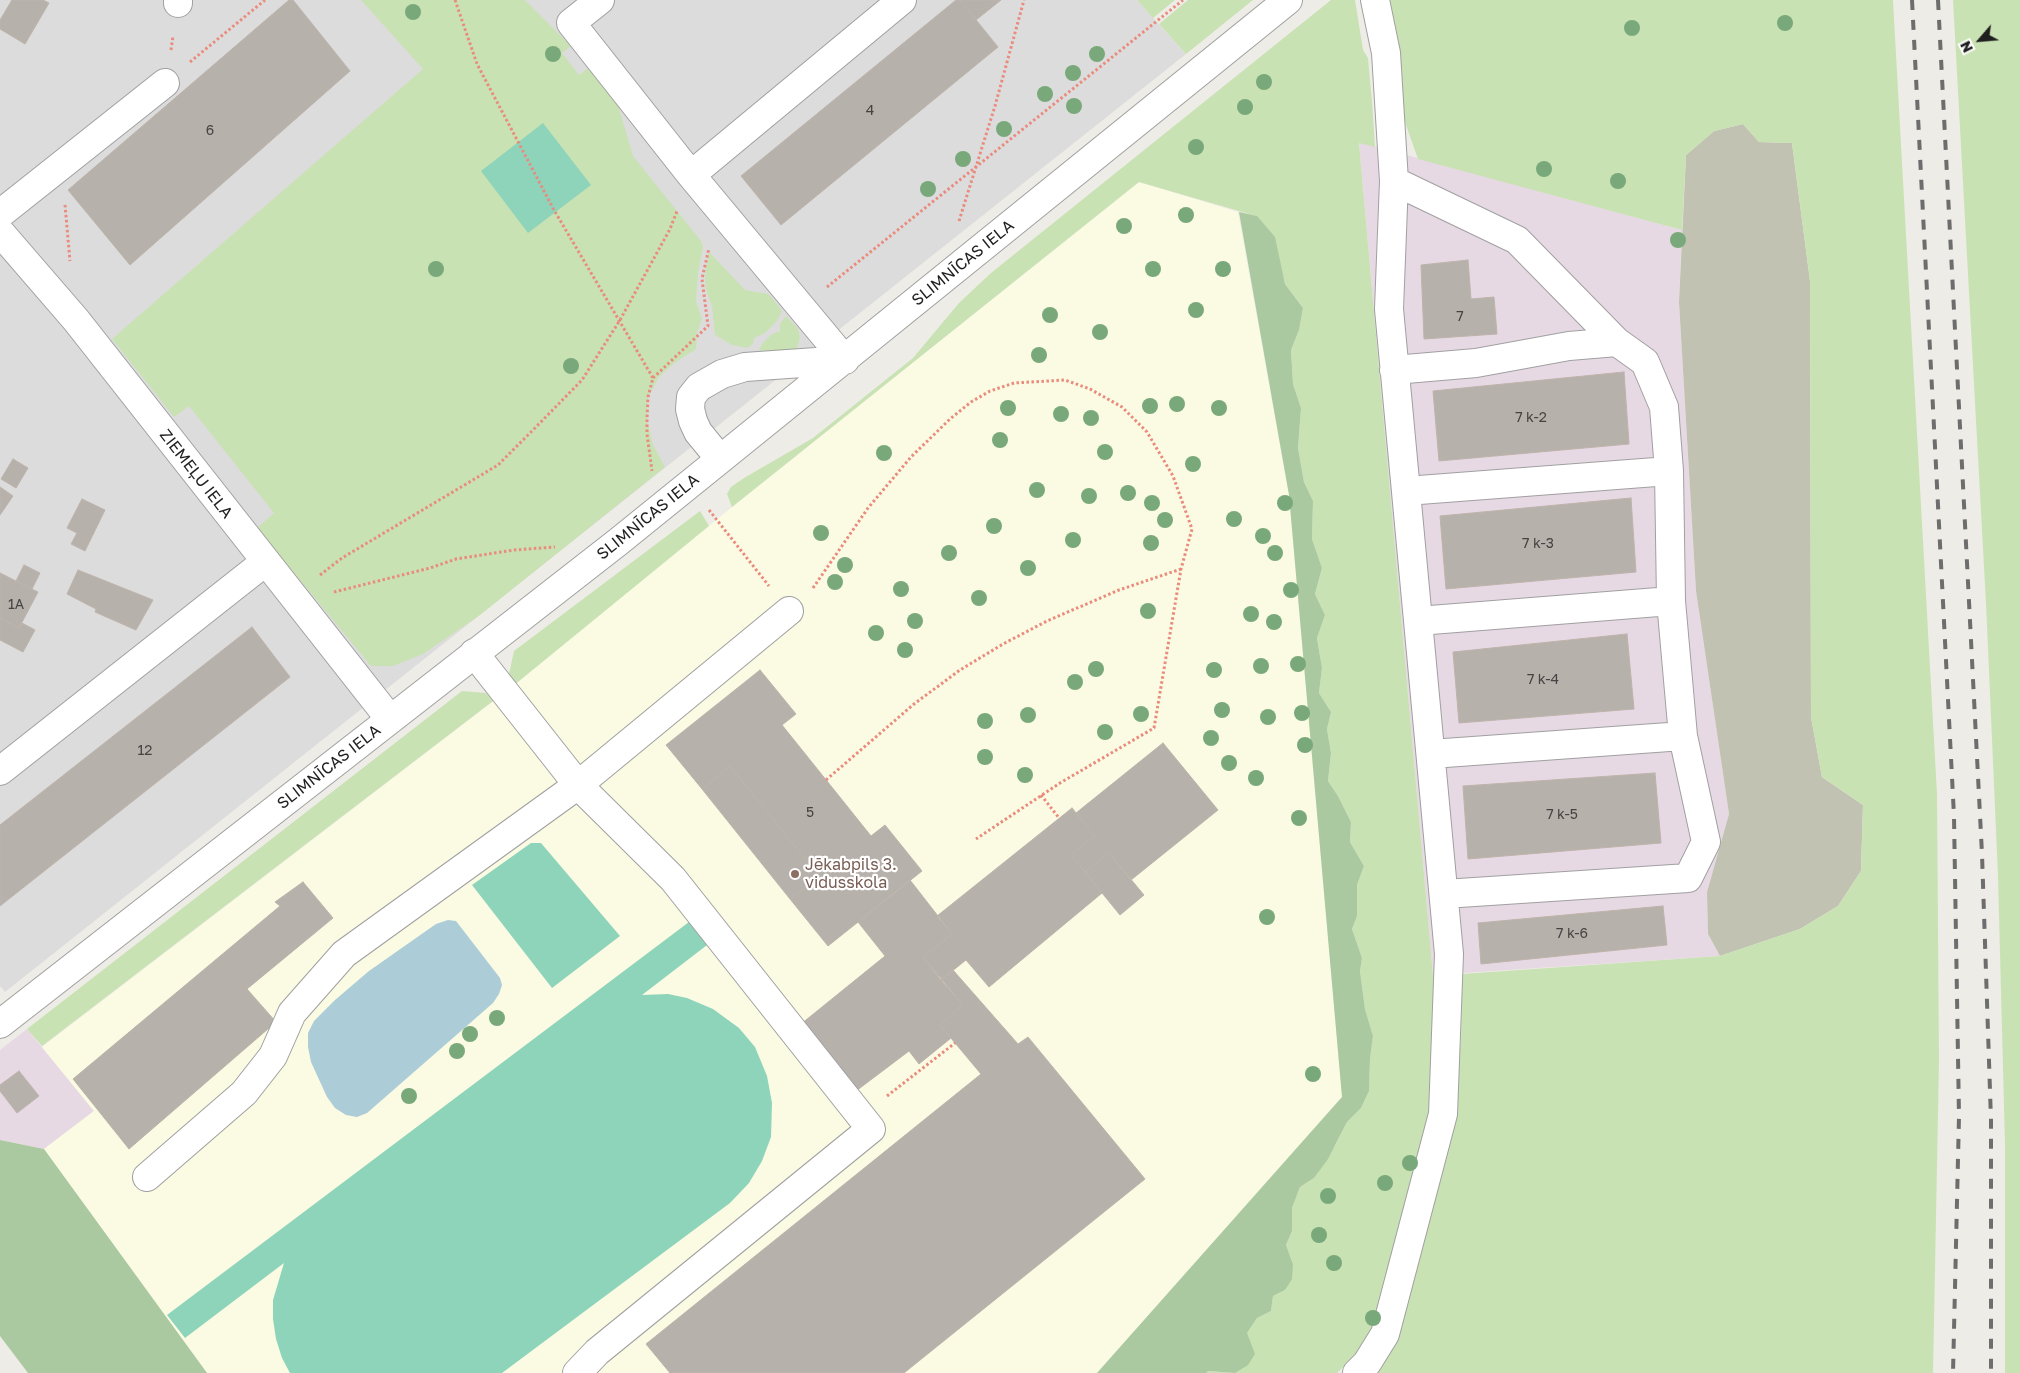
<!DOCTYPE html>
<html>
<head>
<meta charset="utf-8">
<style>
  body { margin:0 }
  #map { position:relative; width:2020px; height:1373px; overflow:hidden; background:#eeece6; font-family:"Golos Text",sans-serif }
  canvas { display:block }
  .north { position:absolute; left:1955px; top:15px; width:50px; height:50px; -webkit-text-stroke:4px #fff; paint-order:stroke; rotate:243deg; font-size:14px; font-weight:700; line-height:20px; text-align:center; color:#1f1f1f }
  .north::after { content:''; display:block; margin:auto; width:18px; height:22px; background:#1f1f1f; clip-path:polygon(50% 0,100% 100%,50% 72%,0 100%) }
</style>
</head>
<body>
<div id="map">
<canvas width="2020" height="1373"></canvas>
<div class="north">N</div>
</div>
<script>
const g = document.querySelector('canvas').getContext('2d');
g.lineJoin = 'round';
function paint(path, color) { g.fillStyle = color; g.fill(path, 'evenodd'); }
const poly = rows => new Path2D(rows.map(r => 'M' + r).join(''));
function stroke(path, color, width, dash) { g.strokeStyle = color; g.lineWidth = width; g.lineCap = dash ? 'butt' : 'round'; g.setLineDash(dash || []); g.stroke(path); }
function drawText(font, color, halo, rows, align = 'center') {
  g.font = font + ' "Golos Text",sans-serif'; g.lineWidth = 4.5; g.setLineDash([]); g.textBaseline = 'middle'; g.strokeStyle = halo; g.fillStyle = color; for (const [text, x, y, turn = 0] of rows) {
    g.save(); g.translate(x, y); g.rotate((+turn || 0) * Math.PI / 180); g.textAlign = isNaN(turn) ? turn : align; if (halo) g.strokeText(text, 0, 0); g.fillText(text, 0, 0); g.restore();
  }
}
const residential = poly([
  [0,0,1137,0,1186,54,5,992,0,986]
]);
const industrial = poly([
  [1359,142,1682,230,1679,302,1696,591,1729,814,1707,892,1708,934,1720,956,1433,975],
  [27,1029,94,1111,44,1149,0,1140,0,1050]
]);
const education = poly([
  [1139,182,1238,212,1289,495,1342,1097,1097,1373,207,1373,44,1149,94,1111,42,1047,504,693,716,520]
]);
const construction = poly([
  [1743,124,1759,142,1792,143,1810,281,1811,717,1822,777,1863,805,1861,871,1838,906,1800,929,1720,956,1708,934,1707,892,1729,814,1696,591,1679,302,1686,155,1714,131]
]);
const grass = poly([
  [361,0,525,0,571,46,562,53,579,75,591,66,615,95,633,156,701,241,703,247,698,273,696,301,702,319,697,333,696,349,673,364,659,377,648,397,647,419,653,445,665,467,480,615,423,654,393,666,371,666,257,528,274,513,189,406,174,417,112,339,423,69],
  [1137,0,1175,0,1153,18],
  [1188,0,1253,0,1186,54,1159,24],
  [1331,0,1355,0,1363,50,1368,58,1372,102,1375,147,1359,143,1433,975,1435,1056,1431,1125,1380,1317,1361,1350,1337,1373,1206,1373,1208,1371,1235,1373,1247,1333,1257,1318,1271,1311,1273,1296,1285,1290,1293,1264,1286,1245,1292,1231,1292,1208,1300,1187,1314,1178,1336,1144,1347,1122,1361,1108,1369,1091,1370,1059,1373,1036,1365,1009,1360,971,1362,958,1352,929,1357,916,1357,885,1364,866,1350,842,1351,822,1338,796,1328,781,1331,753,1327,729,1331,712,1319,693,1322,668,1317,638,1325,615,1315,594,1322,568,1312,539,1313,501,1304,482,1298,448,1301,408,1293,384,1291,350,1299,330,1303,308,1285,284,1280,263,1256,216,1139,182,732,507,727,494,731,487,744,478,813,438,913,358,959,303,991,273],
  [1389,0,1893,0,1937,794,1939,1061,1933,1373,1367,1373,1450,1122,1461,1041,1462,974,1720,956,1800,929,1838,906,1861,871,1863,805,1822,777,1811,717,1810,281,1792,143,1759,142,1743,124,1714,131,1686,155,1682,230,1418,159,1406,125,1400,95,1397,68,1399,42],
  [1953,0,2020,0,2020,1373,2005,1373,2005,1145,1998,876,1986,603],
  [709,252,745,290,768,294,773,299,782,311,777,321,765,333,754,338,753,344,747,348,732,345,715,335,712,306,706,290,705,275],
  [786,316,798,329,800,337,796,353,774,353,759,350,762,344,772,334,780,331,780,324],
  [700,511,709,526,513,686,509,674,514,651],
  [462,691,486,693,493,701,42,1046,27,1029]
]);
const forest = poly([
  [1239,212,1257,216,1275,237,1285,284,1303,308,1299,330,1291,350,1293,384,1301,408,1298,448,1304,482,1313,501,1312,539,1322,568,1315,594,1325,615,1317,638,1322,668,1319,693,1331,712,1327,729,1331,753,1328,781,1338,796,1351,822,1350,842,1364,866,1357,885,1357,916,1352,929,1362,958,1360,971,1365,1009,1373,1036,1370,1059,1369,1091,1361,1108,1347,1122,1328,1159,1314,1178,1300,1187,1292,1208,1292,1231,1286,1245,1293,1264,1292,1279,1285,1290,1273,1296,1271,1311,1257,1318,1247,1333,1255,1354,1248,1365,1235,1373,1208,1371,1206,1373,1097,1373,1342,1097,1289,495],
  [0,1140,44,1149,207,1373,28,1373,0,1336]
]);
const pitch = poly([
  [543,123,591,185,528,233,481,171],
  [531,843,541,843,620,936,552,988,472,885],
  [693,919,711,942,642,995,668,994,687,998,713,1009,739,1028,755,1047,767,1076,772,1103,771,1137,762,1161,749,1183,730,1203,502,1373,290,1373,282,1358,276,1339,273,1319,273,1300,284,1263,185,1338,167,1315]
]);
const water = poly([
  [448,920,456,921,500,978,502,985,499,994,493,1003,367,1113,357,1117,346,1115,335,1108,327,1097,311,1062,308,1047,308,1033,314,1021,335,1000,369,971,436,924]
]);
const building = poly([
  [12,0,43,0,49,3,25,44,0,29,0,20,12,0],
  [289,0,293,0,350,71,130,265,68,190,289,0],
  [956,0,960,0,998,47,781,225,741,176,956,0],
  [960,0,1001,0,976,20,960,0],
  [1468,260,1471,299,1494,297,1497,334,1424,339,1421,265,1468,260],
  [1624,372,1629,444,1439,461,1433,391,1624,372],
  [13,459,28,468,16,488,1,479,13,459],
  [0,487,13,496,0,515,0,487],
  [1631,498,1636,572,1446,589,1440,516,1631,498],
  [82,499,105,510,85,551,71,544,77,533,67,528,82,499],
  [24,565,40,573,32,589,16,581,24,565],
  [78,570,153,600,136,630,95,612,96,609,67,594,78,570],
  [0,573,38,592,19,628,0,618,0,573],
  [0,618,19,628,22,623,35,630,23,652,0,640,0,618],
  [252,627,290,677,0,906,0,825,252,627],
  [1627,634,1634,709,1459,723,1453,652,1627,634],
  [760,670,796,714,782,725,843,801,871,836,885,825,922,871,828,946,790,899,819,876,730,766,702,789,666,745,760,670],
  [1163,743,1218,810,1131,880,1109,853,1085,872,1071,855,1095,836,1076,813,1163,743],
  [730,766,819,876,790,899,702,789,730,766],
  [1655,773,1661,843,1468,859,1463,786,1655,773],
  [1072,808,1095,836,1071,855,1102,893,989,987,966,960,941,980,923,957,952,934,937,916,1072,808],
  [1109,853,1144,895,1120,915,1085,872,1109,853],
  [910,880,952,934,923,957,963,1005,940,1025,951,1038,919,1064,909,1051,856,1091,801,1024,885,956,858,922,910,880],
  [303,882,333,918,247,989,276,1022,129,1149,73,1079,280,906,275,902,303,882],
  [1663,906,1667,945,1481,964,1478,923,1663,906],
  [953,970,1018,1044,1028,1037,1145,1179,904,1373,670,1373,646,1344,981,1074,940,1025,963,1005,941,980,953,970],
  [19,1071,39,1096,17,1113,0,1091,0,1085,19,1071]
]);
const path = poly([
  [455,0,477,64,554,210,653,378,648,397,647,419,647,434,652,471],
  [171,50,173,36],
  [190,62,265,0],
  [65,205,70,261],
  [959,221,995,106,1024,0],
  [827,287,1183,0],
  [653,378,708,326,702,279,709,248],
  [709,510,769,586],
  [320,575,342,558,498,465,532,431,582,380,620,320,670,229,677,211],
  [813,588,868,508,911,457,950,419,971,402,990,391,1014,383,1065,380,1090,389,1122,407,1147,432,1173,476,1192,529,1181,569,1154,728,1060,783,976,839],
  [334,592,430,568,456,559,514,550,555,547],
  [826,780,914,704,960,670,1003,644,1047,621,1119,590,1181,569],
  [1041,795,1059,818],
  [887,1096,955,1043]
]);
const minor = poly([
  [600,0,571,23,691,175,902,0],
  [178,3,178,0],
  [691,175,845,360],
  [1394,181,1517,240,1617,342,1645,362,1664,407,1669,471,1671,601,1683,736,1706,842,1688,878,1444,894],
  [0,214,165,83],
  [0,232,76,320,390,719],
  [1394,370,1476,363,1569,346,1617,342],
  [720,459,698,432,693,421,690,409,691,397,699,387,722,374,745,367,845,360],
  [1406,491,1669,471],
  [1418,621,1671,601],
  [474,653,578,785,789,611],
  [1431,754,1683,736],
  [0,771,265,562],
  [0,1024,618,542,1288,0],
  [147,1177,244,1093,273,1056,292,1013,344,954,578,785,673,879,871,1129,597,1352,577,1373],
  [1357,1373,1367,1363,1385,1334,1443,1114,1449,954,1389,309,1394,181,1386,53,1375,0]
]);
const rail = poly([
  [1912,0,1954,816,1959,1116,1953,1373],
  [1938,0,1982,854,1991,1120,1991,1373]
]);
const trees = [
  [413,12],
  [1785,23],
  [1632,28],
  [553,54],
  [1097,54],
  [1073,73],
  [1264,82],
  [1045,94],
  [1074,106],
  [1245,107],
  [1004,129],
  [1196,147],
  [963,159],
  [1544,169],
  [1618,181],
  [928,189],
  [1186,215],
  [1124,226],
  [1678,240],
  [436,269],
  [1153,269],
  [1223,269],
  [1196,310],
  [1050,315],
  [1100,332],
  [1039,355],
  [571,366],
  [1177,404],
  [1150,406],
  [1008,408],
  [1219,408],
  [1061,414],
  [1091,418],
  [1000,440],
  [1105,452],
  [884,453],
  [1193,464],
  [1037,490],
  [1128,493],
  [1089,496],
  [1152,503],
  [1285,503],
  [1234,519],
  [1165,520],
  [994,526],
  [821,533],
  [1263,536],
  [1073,540],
  [1151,543],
  [949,553],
  [1275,553],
  [845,565],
  [1028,568],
  [835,582],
  [901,589],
  [1291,590],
  [979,598],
  [1148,611],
  [1251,614],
  [915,621],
  [1274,622],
  [876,633],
  [905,650],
  [1298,664],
  [1261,666],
  [1096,669],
  [1214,670],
  [1075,682],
  [1222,710],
  [1302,713],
  [1141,714],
  [1028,715],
  [1268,717],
  [985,721],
  [1105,732],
  [1211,738],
  [1305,745],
  [985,757],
  [1229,763],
  [1025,775],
  [1256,778],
  [1299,818],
  [1267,917],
  [497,1018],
  [470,1034],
  [457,1051],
  [1313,1074],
  [409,1096],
  [1410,1163],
  [1385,1183],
  [1328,1196],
  [1319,1235],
  [1334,1263],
  [1373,1318]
];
const markers = [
  [795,874,5,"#8d6e63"]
];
const numberNames = [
  ["4",870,111],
  ["6",210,131],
  ["7",1460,317],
  ["7 k-2",1531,418],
  ["7 k-3",1538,544],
  ["1A",16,605],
  ["7 k-4",1543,680],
  ["12",145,751],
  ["5",810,813],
  ["7 k-5",1562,815],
  ["7 k-6",1572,934]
];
const streetNames = [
  ["SLIMNĪCAS IELA",963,263,-39],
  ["ZIEMEĻU IELA",196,474,52],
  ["SLIMNĪCAS IELA",648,517,-39],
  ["SLIMNĪCAS IELA",329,767,-38]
];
const educationNames = [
  ["Jēkabpils 3.",805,865],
  ["vidusskola",805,883]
];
paint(residential, '#dddcdc');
paint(industrial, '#e7d9e4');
paint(education, '#fbfbe3');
paint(construction, '#c2c2b3');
paint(grass, '#c9e2b3');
paint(forest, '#abc9a0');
paint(pitch, '#8ed4bb');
paint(water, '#acccd7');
paint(building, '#b7b1ac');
stroke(building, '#beb4ab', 1);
stroke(minor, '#a0a0a0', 30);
stroke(path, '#e98b7d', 3, [2.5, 2.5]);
stroke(minor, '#fff', 28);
stroke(rail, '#6d6d6d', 4, [10, 10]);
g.fillStyle = '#79a87b';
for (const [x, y] of trees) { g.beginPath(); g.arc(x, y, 8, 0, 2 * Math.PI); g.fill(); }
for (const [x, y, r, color] of markers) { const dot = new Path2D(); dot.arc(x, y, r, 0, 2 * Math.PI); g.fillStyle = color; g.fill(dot); stroke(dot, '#fff', 2); }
drawText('14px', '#454442', null, numberNames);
drawText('16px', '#1f1f1f', '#fff', streetNames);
drawText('16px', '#785e54', '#fff', educationNames, 'left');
</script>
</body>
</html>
